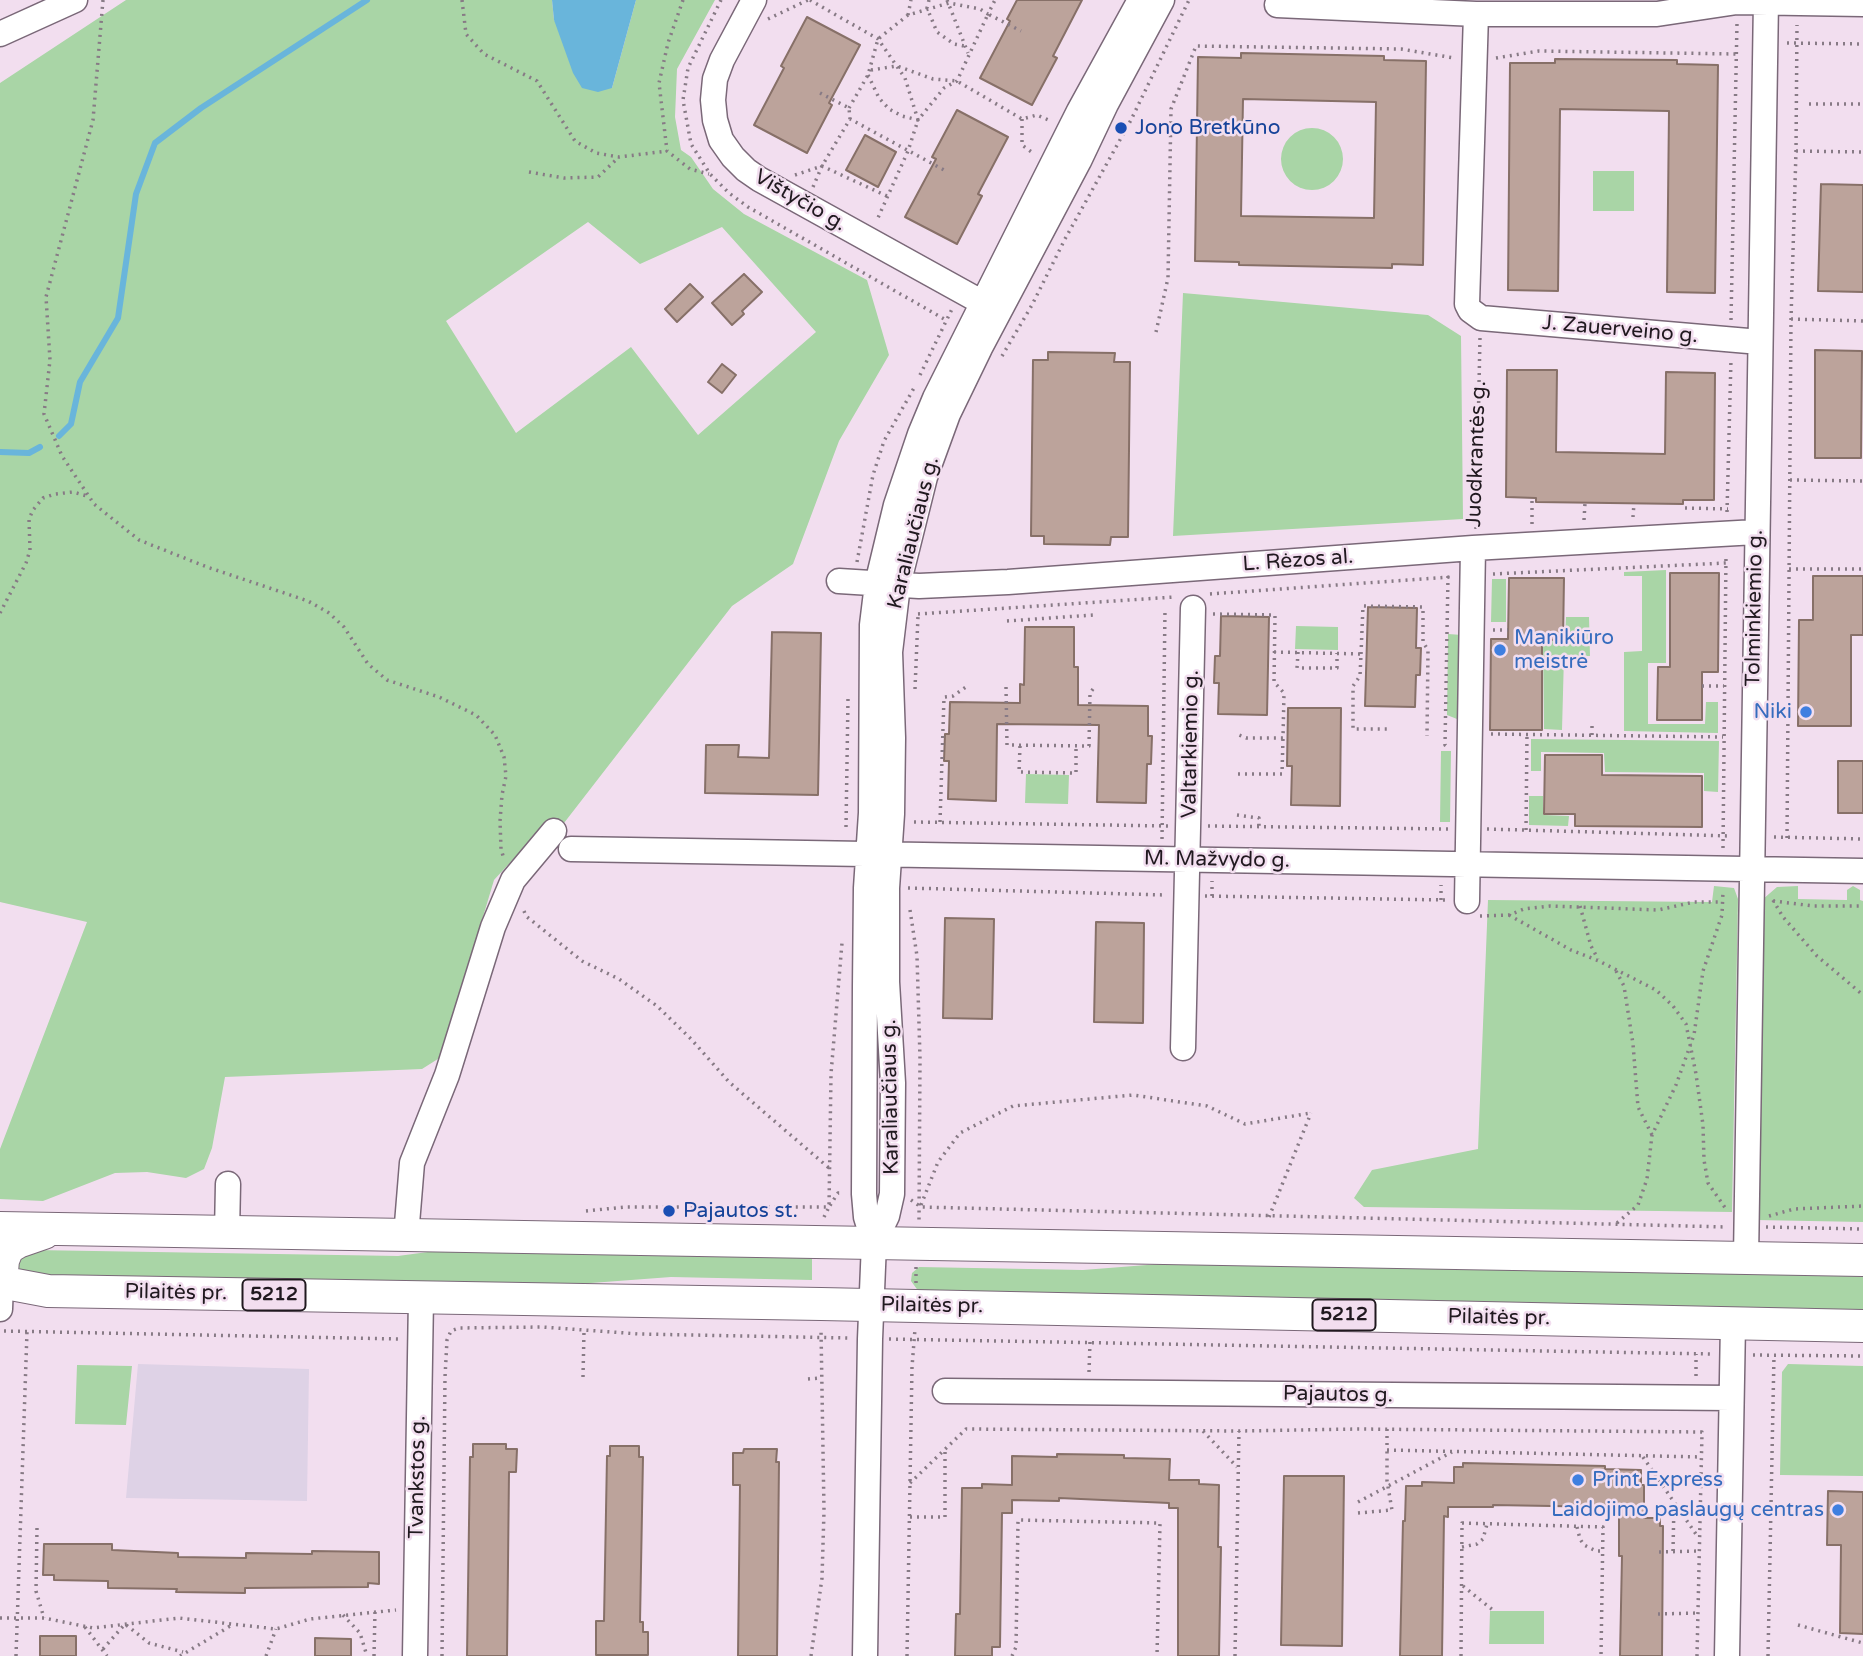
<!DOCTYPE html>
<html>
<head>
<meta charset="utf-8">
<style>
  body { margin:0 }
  canvas { display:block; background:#f2deef }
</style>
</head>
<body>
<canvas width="1863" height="1656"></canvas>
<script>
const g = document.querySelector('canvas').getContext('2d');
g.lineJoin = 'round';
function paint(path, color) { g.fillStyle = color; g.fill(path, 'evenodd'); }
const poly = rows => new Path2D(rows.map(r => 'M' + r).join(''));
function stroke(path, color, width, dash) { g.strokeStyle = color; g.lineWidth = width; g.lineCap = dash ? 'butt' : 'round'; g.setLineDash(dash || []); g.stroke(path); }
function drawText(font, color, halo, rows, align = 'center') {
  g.font = font + ' "Varela Round",sans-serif'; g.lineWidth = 5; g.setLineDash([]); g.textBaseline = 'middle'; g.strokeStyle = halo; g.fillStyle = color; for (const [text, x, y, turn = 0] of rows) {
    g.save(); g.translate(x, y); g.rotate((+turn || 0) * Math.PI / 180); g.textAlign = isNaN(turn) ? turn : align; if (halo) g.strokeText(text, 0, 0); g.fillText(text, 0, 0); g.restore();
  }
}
const commercial = poly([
  [138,1364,309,1369,307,1501,126,1498]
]);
const green = poly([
  [126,0,552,0,554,20,612,88,636,0,715,0,677,69,675,117,681,150,691,157,713,189,744,214,867,280,889,355,839,441,793,564,732,606,564,823,551,818,494,880,441,1057,422,1069,225,1077,212,1148,204,1169,186,1178,147,1172,115,1173,43,1201,0,1199,0,1149,87,922,0,902,0,83],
  [588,222,640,264,722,227,816,332,698,435,631,347,516,433,446,321],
  '1281 159a31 31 0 1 1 62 0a31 31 0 1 1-62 0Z',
  [1593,171,1634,171,1634,211,1593,211],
  [1183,293,1428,315,1461,336,1463,519,1173,536],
  [1666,570,1666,663,1648,663,1648,724,1705,724,1706,702,1718,702,1718,733,1624,731,1624,652,1642,651,1642,576,1624,576,1624,572],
  [1492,579,1506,579,1506,622,1491,622],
  [1566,617,1589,617,1590,656,1564,656,1562,730,1544,729,1543,641,1565,641],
  [1296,626,1338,627,1338,650,1295,649],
  [1448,634,1462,635,1460,718,1457,719,1447,715],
  [1531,739,1719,741,1718,792,1704,791,1704,773,1605,772,1604,753,1541,752,1541,771,1531,771],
  [1441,751,1451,751,1450,822,1440,822],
  [1026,774,1069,775,1068,804,1025,803],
  [1529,796,1543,796,1543,815,1569,816,1568,826,1529,825],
  [1714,886,1734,888,1738,899,1732,1212,1364,1207,1354,1198,1372,1170,1478,1149,1488,900,1712,902],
  [1798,886,1798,899,1847,900,1847,890,1853,886,1860,890,1860,900,1863,901,1863,1222,1756,1220,1762,900,1777,887],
  [450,1249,812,1254,812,1280,671,1277,551,1286,29,1277,17,1269,18,1256,33,1250,398,1256],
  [1185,1262,1863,1273,1863,1309,1818,1310,919,1292,911,1281,912,1273,919,1267,1083,1270],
  [1788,1364,1863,1366,1863,1476,1780,1475,1782,1372],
  [77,1365,132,1366,126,1425,75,1424],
  [1490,1611,1544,1611,1544,1644,1489,1644]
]);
const water = poly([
  [552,0,636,0,612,88,598,92,582,88,573,73,554,20]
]);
const stream = poly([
  [59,436,71,424,80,382,118,318,136,194,155,143,201,108,367,0],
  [0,452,29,453,40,447]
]);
const building = poly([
  [1017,0,1082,0,1053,56,1057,58,1032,105,980,78,1010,21,1007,19,1017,0],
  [807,17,860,45,829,103,832,105,807,153,754,125,784,68,781,66,807,17],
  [1241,53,1384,56,1384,60,1426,61,1423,265,1392,264,1392,268,1239,265,1239,262,1195,261,1198,57,1241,58,1241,53],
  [1243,99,1376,102,1374,218,1241,216,1243,99],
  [1555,59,1677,60,1677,64,1718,65,1715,293,1667,292,1669,111,1560,109,1558,291,1508,290,1510,63,1555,63,1555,59],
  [957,110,1008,137,978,194,982,196,957,244,905,217,936,159,932,157,957,110],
  [865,135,896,152,878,187,846,170,865,135],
  [1821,184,1863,185,1863,292,1818,291,1821,184],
  [744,274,762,292,742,311,744,314,732,325,712,303,744,274],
  [690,284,703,297,677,322,665,309,690,284],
  [1815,350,1862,351,1861,458,1815,458,1815,350],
  [1048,352,1115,353,1114,362,1130,362,1128,537,1111,537,1110,545,1044,544,1044,536,1031,536,1033,360,1048,360,1048,352],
  [722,364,736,375,722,393,708,382,722,364],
  [1507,370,1557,370,1556,452,1665,454,1666,372,1715,373,1714,500,1683,500,1683,504,1536,502,1536,498,1506,497,1507,370],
  [1670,573,1719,573,1718,672,1702,672,1702,720,1657,720,1658,667,1670,667,1670,573],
  [1813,576,1863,576,1863,635,1851,635,1851,726,1798,726,1799,620,1813,620,1813,576],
  [1509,578,1564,578,1563,640,1542,640,1542,730,1490,730,1491,639,1508,639,1509,578],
  [1368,607,1417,608,1416,648,1421,648,1420,675,1416,675,1415,707,1365,706,1368,607],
  [1221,616,1269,617,1267,715,1218,714,1219,683,1214,683,1215,656,1220,656,1221,616],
  [1025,627,1074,627,1074,667,1078,667,1078,705,1148,706,1148,736,1152,736,1151,764,1147,764,1146,803,1097,802,1099,725,997,724,996,801,948,799,949,761,944,761,945,734,949,734,950,702,1020,703,1020,684,1024,685,1025,627],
  [772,632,821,633,818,795,705,793,706,745,739,745,738,757,769,758,772,632],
  [1288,708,1341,708,1340,806,1291,805,1292,766,1287,766,1288,708],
  [1545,755,1602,755,1602,775,1702,776,1702,827,1575,826,1575,814,1544,814,1545,755],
  [1838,761,1863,761,1863,813,1838,813,1838,761],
  [945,918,994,919,992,1019,943,1018,945,918],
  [1096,922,1144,923,1143,1023,1094,1022,1096,922],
  [473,1444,506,1444,506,1449,517,1449,516,1472,509,1472,507,1656,467,1656,470,1457,473,1457,473,1444],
  [610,1446,639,1446,639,1457,643,1457,640,1622,643,1622,643,1632,648,1632,648,1655,596,1655,596,1621,604,1621,607,1456,610,1456,610,1446],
  [744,1449,777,1449,776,1462,779,1462,777,1656,738,1656,740,1485,733,1485,733,1453,743,1453,744,1449],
  [1057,1454,1124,1455,1124,1458,1170,1459,1169,1480,1199,1480,1199,1484,1219,1485,1218,1547,1221,1547,1219,1656,1178,1656,1178,1508,1169,1508,1169,1503,1059,1498,1059,1501,1012,1500,1012,1513,1002,1513,1000,1647,992,1647,992,1656,955,1656,956,1614,960,1614,962,1488,982,1488,982,1484,1012,1485,1012,1456,1057,1457,1057,1454],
  [1463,1463,1605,1466,1605,1469,1641,1470,1641,1485,1644,1485,1644,1518,1660,1518,1660,1526,1663,1526,1662,1656,1620,1656,1622,1556,1619,1556,1619,1511,1609,1511,1609,1507,1493,1505,1493,1507,1448,1507,1448,1517,1444,1516,1442,1656,1400,1656,1403,1521,1405,1521,1406,1486,1422,1486,1422,1482,1454,1483,1454,1467,1463,1467,1463,1463],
  [1284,1476,1344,1476,1342,1646,1281,1645,1284,1476],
  [1828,1491,1863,1492,1863,1634,1840,1633,1841,1545,1827,1545,1828,1491],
  [44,1544,112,1544,112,1550,178,1553,178,1557,246,1558,246,1553,312,1554,312,1551,379,1552,379,1584,368,1583,368,1587,245,1588,245,1593,176,1592,177,1589,108,1588,108,1581,54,1580,54,1575,43,1575,44,1544],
  [40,1636,76,1636,76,1656,40,1656,40,1636],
  [315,1638,351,1639,351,1656,315,1656,315,1638]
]);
const path = poly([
  [103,0,93,120,46,297,50,360,44,414,62,456,94,504,139,540,207,567,308,601,329,613,344,627,368,664,387,680,439,697,476,715,495,735,504,757,506,776,502,795,500,821,501,849,504,859],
  [462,0,466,34,484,54,537,81,575,141,596,153,619,157,667,151],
  [683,0,668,43,659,83,667,151,690,169,709,174],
  [721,0,688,68,683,100,691,144,710,174,729,193,748,207,946,320],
  [810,0,878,39,905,78,918,120,908,151,877,220],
  [929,0,927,8,937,32,954,44,964,46],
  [947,0,968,53],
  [908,15,911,0],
  [768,19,808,0],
  [1787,43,1863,44],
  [1496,58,1539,51,1736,54],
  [871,70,897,66,933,79,957,81,1022,119,1037,115,1051,121],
  [868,75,879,98,889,109,902,116,918,120,944,88,957,81,988,14,1021,31],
  [820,93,849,108,850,119],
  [1809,104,1863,104],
  [849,108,868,75,878,39,908,15,949,3,980,9,988,14,995,0],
  [1022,119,1022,145,1033,153],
  [1796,151,1863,152],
  [529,172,564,178,598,177,619,157],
  [795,175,822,166,889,197],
  [813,187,822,166,850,119,944,170],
  [1791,319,1863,321],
  [1731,320,1737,23],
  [1156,332,1168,278,1171,109,1196,46,1401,49,1454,58],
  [1002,356,1032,305,1065,239,1131,120,1189,0],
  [920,375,952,309],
  [1790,480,1863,481],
  [1685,508,1728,509],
  [1727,512,1731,359],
  [1633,517,1634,503],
  [1584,520,1585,503],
  [1532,524,1532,498],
  [1476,529,1480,337],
  [857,562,873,475,884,441,914,388],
  [1789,569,1863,569],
  [1493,574,1726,563],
  [1448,576,1445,745,1449,748],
  [1210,594,1450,577],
  [0,613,26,563,30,550,29,519,33,510,43,498,55,494,73,492,87,496],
  [918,614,1174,597],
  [1213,614,1275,615,1274,682,1284,693,1283,738,1246,738,1239,735],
  [1007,621,1093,615],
  [1493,630,1508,630],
  [1274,652,1361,654,1360,676,1353,686,1353,729,1391,729],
  [1298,652,1297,668,1337,668,1337,653],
  [1361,654,1363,606,1423,607,1423,642,1428,650,1427,736],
  [1702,686,1724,686],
  [1006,687,1007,745,1089,746,1090,693,1096,685],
  [915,689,918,616],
  [1592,726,1592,735],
  [1491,734,1723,737],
  [1020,746,1019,772,1076,773,1076,747],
  [1238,774,1282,774,1283,738],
  [1237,815,1259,818,1259,827],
  [914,822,1168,826],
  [940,822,944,697,953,696,966,687],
  [1208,826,1448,829],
  [846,827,848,698],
  [1487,829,1731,836],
  [1526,830,1527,734],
  [1774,837,1863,839],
  [1787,838,1791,319,1796,151,1797,25],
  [1162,839,1165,610],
  [1723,848,1726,555],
  [908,888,1166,895],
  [1205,896,1446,900],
  [1212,896,1212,881],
  [1441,900,1441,885],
  [1773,900,1783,917,1817,956,1863,995],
  [1773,901,1814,906,1863,906],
  [1580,906,1591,946,1598,959],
  [910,910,917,956,920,1058,919,1220],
  [524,911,526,916,582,961,619,979,657,1006,691,1039,729,1082,829,1168],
  [1509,915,1571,950,1599,961,1656,990,1673,1006,1686,1024,1696,1074,1703,1125,1704,1160,1708,1183,1726,1209],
  [1480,916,1509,915,1524,909,1550,906,1658,910,1694,902,1722,902],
  [1616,971,1624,986,1633,1044,1638,1107,1652,1135],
  [911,1200,921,1207,1727,1227],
  [921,1205,938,1162,960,1133,1013,1106,1133,1095,1207,1106,1245,1124,1311,1113],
  [586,1211,625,1207,829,1207,838,1193,844,1193],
  [1769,1216,1794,1209,1863,1206],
  [824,1217,829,1207,831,1074,842,943],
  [1269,1217,1311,1113],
  [1617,1223,1638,1205,1647,1179,1652,1135,1676,1085,1694,1035,1703,971,1722,915,1723,891],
  [1766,1227,1863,1229],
  [916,1283,916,1266],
  [4,1331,399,1339],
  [889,1339,1711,1354],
  [1753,1355,1863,1356],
  [1089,1372,1090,1342],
  [1696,1376,1696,1354],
  [583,1377,584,1331],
  [808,1379,820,1378],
  [1387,1429,1387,1450,1701,1457],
  [1203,1431,1237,1467],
  [1643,1457,1698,1537],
  [910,1483,966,1429,1239,1431,1358,1429,1702,1432,1697,1656],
  [1358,1502,1452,1452],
  [1358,1513,1392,1510,1387,1481,1387,1450],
  [910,1517,945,1517,945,1449],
  [1577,1527,1580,1539,1584,1545,1596,1551,1602,1551],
  [37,1528,36,1591,44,1618],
  [1462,1547,1477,1544,1483,1539,1487,1524],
  [1673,1551,1674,1503],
  [1659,1552,1699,1551],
  [1463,1586,1494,1611],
  [1658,1614,1698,1613],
  [343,1615,360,1633,367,1656],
  [0,1618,44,1618,93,1628,179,1618,276,1629,310,1619,396,1610],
  [1798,1625,1863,1643],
  [85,1627,107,1656],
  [103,1649,125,1624,149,1643,183,1652],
  [16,1656,27,1332],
  [180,1656,232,1625],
  [266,1656,276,1629],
  [374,1656,375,1611],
  [442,1656,445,1377,447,1340,451,1331,459,1328,542,1327,639,1334,850,1338],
  [811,1656,822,1578,824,1511,821,1330],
  [907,1656,912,1367,915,1329],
  [1012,1656,1016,1647,1018,1520,1160,1523,1157,1656],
  [1235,1656,1239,1431],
  [1461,1656,1462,1523,1603,1527,1601,1656],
  [1768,1656,1774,1355]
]);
const minor = poly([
  [754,0,722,60,715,79,713,100,715,120,721,140,733,157,746,170,759,179,983,303],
  [1277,5,1476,14,1657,14,1737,2,1863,4],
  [1476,14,1467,304,1470,310,1481,318,1760,342],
  [0,34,75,0],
  [839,581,919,586,1008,582,1473,548,1756,532],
  [571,849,1863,871],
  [1467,901,1473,548],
  [1183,1048,1193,608],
  [227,1233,228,1184],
  [406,1236,412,1163,447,1075,493,927,513,880,554,831],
  [874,1243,887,1216,892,1194,893,1083,887,982,887,888,892,814,893,738,890,652,898,585,925,477,948,414,980,348,1079,161,1106,104,1162,0],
  [1746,1258,1766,0],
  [0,1309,1,1283],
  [945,1391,1731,1398],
  [415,1656,421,1298],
  [865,1656,870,1339,874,1243,866,1217,864,1194,865,986,866,888,871,813,872,625,877,584,896,505,920,434,935,398,1079,111,1140,0],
  [1727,1656,1733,1323]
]);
const major = poly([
  [0,1228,1863,1260],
  [0,1282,48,1291,821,1304,1863,1326],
  [1,1283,3,1260,8,1248,18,1242,44,1233]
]);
const markers = [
  [1121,128,7,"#1a4fb4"],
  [1500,650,7,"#3f7fe0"],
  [1806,712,7,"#3f7fe0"],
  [669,1211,7,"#1a4fb4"],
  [1578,1480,7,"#3f7fe0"],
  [1838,1510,7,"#3f7fe0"]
];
const shields = [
  [274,1295,63],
  [1344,1315,63]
];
const shieldNames = [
  ["5212",274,1295],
  ["5212",1344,1315]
];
const transitNames = [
  ["Jono Bretkūno",1135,128],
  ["Pajautos st.",683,1211]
];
const streetNames = [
  ["Vištyčio g.",800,201,30],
  ["J. Zauerveino g.",1620,330,5],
  ["Juodkrantės g.",1477,454,-88],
  ["Karaliaučiaus g.",914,533,-76],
  ["L. Rėzos al.",1298,561,-4],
  ["Tolminkiemio g.",1755,608,-89],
  ["Valtarkiemio g.",1191,744,-89],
  ["M. Mažvydo g.",1217,860,1],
  ["Karaliaučiaus g.",891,1097,-91],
  ["Pilaitės pr.",176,1293,1],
  ["Pilaitės pr.",932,1306,1],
  ["Pilaitės pr.",1499,1318,1],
  ["Pajautos g.",1338,1395,1],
  ["Tvankstos g.",418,1477,-89]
];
const shopNames = [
  ["Manikiūro",1514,638],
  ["meistrė",1514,662],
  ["Niki",1792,712,"right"],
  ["Print Express",1592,1480],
  ["Laidojimo paslaugų centras",1824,1510,"right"]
];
paint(commercial, '#ded2e6');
paint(green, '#a9d5a6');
paint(water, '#69b5db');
stroke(stream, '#69b5db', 6);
paint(building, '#bca39b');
stroke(building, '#877068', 2);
stroke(minor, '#7a6878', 27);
stroke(major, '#7a6878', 34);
stroke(path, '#877a85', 3.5, [2, 5]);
stroke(minor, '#fff', 24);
stroke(major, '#fff', 32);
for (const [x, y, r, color] of markers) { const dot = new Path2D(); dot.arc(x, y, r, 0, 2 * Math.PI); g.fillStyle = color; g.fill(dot); stroke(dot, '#f2deef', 2.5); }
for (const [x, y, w] of shields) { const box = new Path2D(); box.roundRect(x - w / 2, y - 15.5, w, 31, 5); g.fillStyle = '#f2deef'; g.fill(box); stroke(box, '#20191f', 2); }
drawText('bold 19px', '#20191f', null, shieldNames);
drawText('21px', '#164399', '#f2deef', transitNames, 'left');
drawText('21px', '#20191f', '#f2deef', streetNames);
drawText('21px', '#366cbe', '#f2deef', shopNames, 'left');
</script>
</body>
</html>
